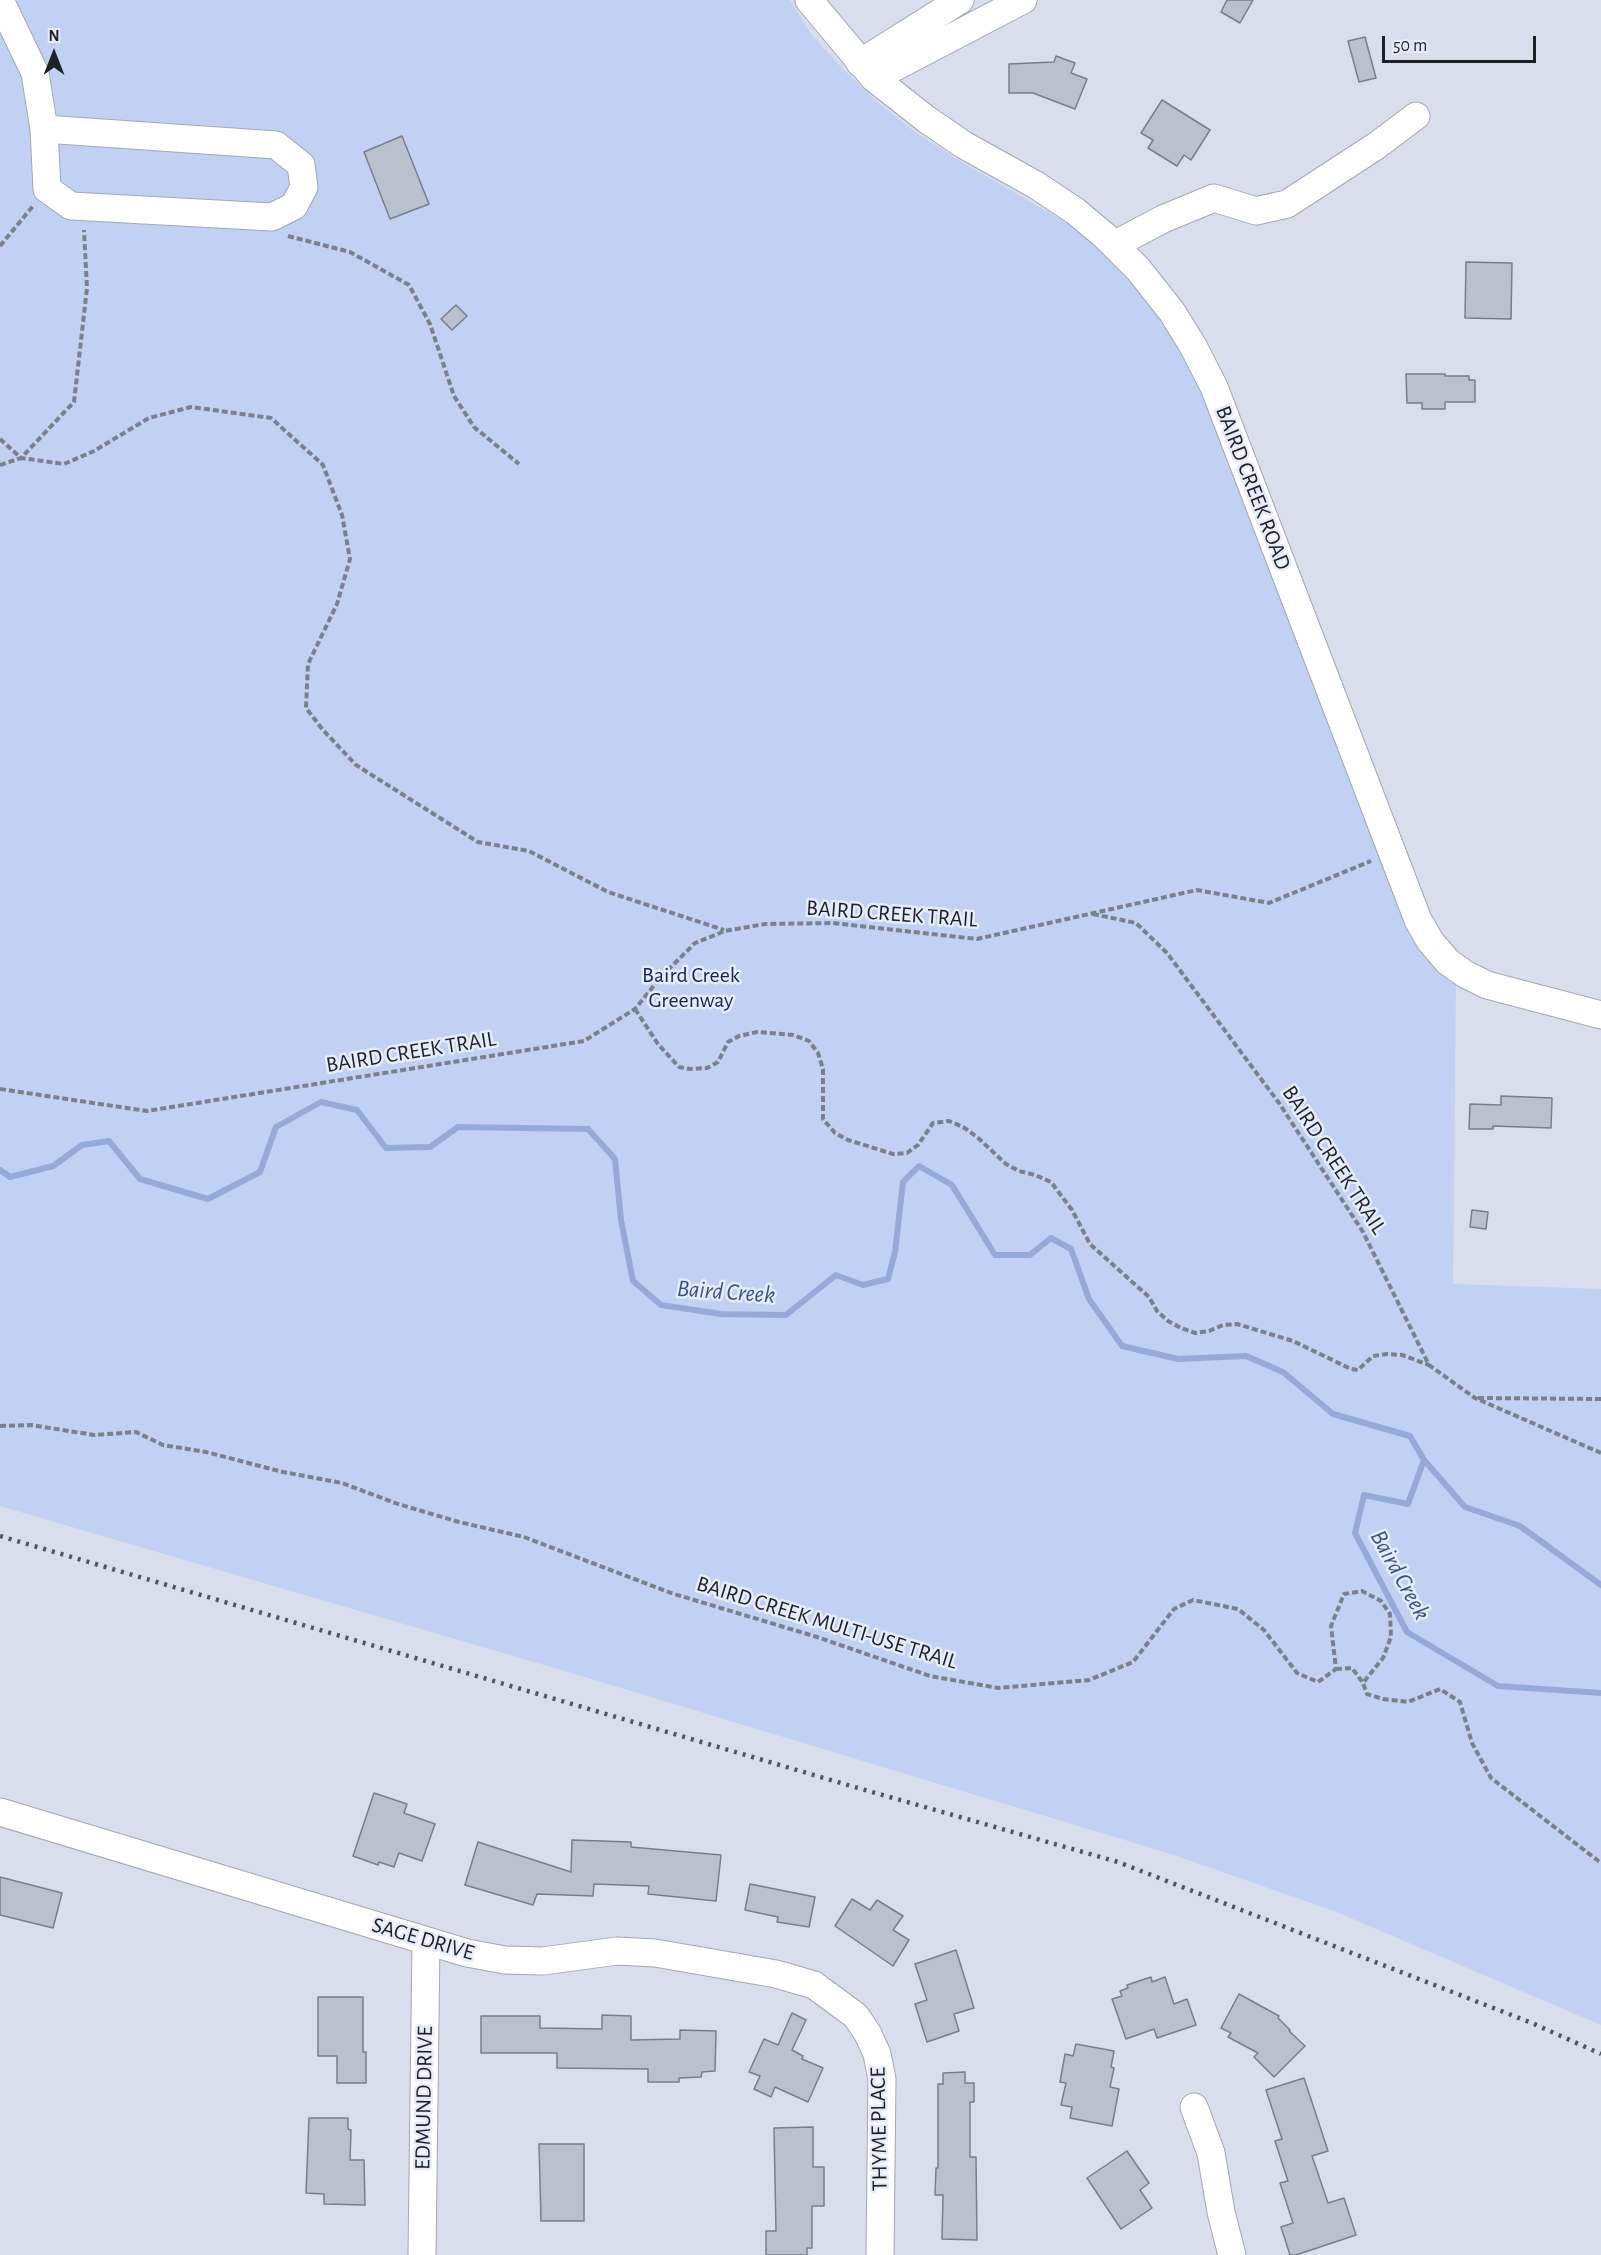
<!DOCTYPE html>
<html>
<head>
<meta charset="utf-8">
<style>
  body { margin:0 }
  #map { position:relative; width:1601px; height:2255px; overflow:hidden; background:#d8deec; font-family:"Alegreya Sans",sans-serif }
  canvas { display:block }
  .north { position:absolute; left:24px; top:24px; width:60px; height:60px; -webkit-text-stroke:4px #e5ecfa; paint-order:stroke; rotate:0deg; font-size:16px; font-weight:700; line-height:24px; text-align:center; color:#1d2025 }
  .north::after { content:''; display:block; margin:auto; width:21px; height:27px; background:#1d2025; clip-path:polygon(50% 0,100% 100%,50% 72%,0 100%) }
  .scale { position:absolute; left:1382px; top:36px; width:154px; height:27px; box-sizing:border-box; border:3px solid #1d2025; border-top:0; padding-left:8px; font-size:18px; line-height:21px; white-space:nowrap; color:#1d2025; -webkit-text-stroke:4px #e5ecfa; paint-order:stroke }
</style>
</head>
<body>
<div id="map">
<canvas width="1601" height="2255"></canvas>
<div class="north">N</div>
<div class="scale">50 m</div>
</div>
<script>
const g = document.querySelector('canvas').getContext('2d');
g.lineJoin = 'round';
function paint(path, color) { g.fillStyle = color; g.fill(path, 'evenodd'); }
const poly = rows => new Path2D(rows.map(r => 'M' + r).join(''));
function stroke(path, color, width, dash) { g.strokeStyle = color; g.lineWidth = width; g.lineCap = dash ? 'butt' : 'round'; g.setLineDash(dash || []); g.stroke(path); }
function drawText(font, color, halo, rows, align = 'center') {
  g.font = font + ' "Alegreya Sans",sans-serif'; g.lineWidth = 5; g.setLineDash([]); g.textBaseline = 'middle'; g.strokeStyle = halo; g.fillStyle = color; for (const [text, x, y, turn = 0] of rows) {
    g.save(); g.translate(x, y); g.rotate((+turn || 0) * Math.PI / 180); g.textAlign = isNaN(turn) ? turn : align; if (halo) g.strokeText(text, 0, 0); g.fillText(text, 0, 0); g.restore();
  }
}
const green = poly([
  [0,0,790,0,811,34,840,66,874,99,915,132,960,161,1062,220,1094,245,1158,311,1200,387,1456,980,1453,1284,1601,1289,1601,2025,1334,1911,1171,1854,568,1672,0,1506]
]);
const stream = poly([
  [0,1170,10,1177,53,1166,82,1145,109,1141,140,1179,208,1199,260,1172,276,1127,321,1102,357,1110,386,1148,430,1147,458,1127,588,1129,615,1159,621,1220,633,1281,661,1305,721,1314,786,1315,836,1275,863,1285,888,1279,895,1252,903,1182,919,1166,952,1185,995,1255,1030,1255,1051,1238,1071,1249,1089,1299,1122,1346,1178,1359,1246,1356,1283,1372,1333,1414,1410,1436,1424,1460,1408,1504,1364,1495,1355,1533,1407,1632,1498,1686,1601,1693],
  [1424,1460,1465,1507,1520,1526,1601,1585]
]);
const building = poly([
  [1227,0,1253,0,1240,23,1221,12,1227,0],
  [1365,37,1376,78,1359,82,1348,41,1365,37],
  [1056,56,1075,63,1071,73,1087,79,1075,109,1033,93,1009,93,1009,64,1054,62,1056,56],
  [1162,100,1210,130,1191,160,1184,155,1177,166,1148,148,1153,140,1141,133,1162,100],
  [402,136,429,204,390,219,364,152,402,136],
  [1466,262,1512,263,1511,319,1465,318,1466,262],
  [456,305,467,316,452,330,441,319,456,305],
  [1406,374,1445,374,1445,376,1469,376,1469,380,1475,380,1475,402,1445,402,1445,409,1422,409,1422,403,1407,403,1406,374],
  [1501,1096,1552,1098,1551,1128,1493,1126,1493,1129,1469,1129,1470,1104,1501,1105,1501,1096],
  [1472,1210,1488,1212,1486,1229,1470,1227,1472,1210],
  [374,1793,407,1804,404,1813,435,1824,422,1861,399,1853,394,1867,379,1862,378,1865,353,1856,374,1793],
  [572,1840,631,1842,631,1847,721,1855,716,1901,648,1894,649,1886,594,1884,593,1896,537,1894,533,1905,465,1885,478,1842,571,1872,572,1840],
  [0,1877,62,1893,53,1928,0,1915,0,1877],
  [750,1884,815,1897,809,1927,777,1922,778,1917,745,1910,750,1884],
  [852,1899,870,1910,877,1900,903,1916,893,1930,909,1940,893,1966,835,1926,852,1899],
  [956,1950,974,2008,954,2014,959,2031,927,2042,915,2004,927,2000,915,1964,956,1950],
  [1151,1977,1152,1982,1165,1977,1174,2004,1187,1999,1196,2025,1157,2038,1154,2029,1126,2039,1112,1999,1122,1996,1120,1991,1128,1988,1127,1985,1151,1977],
  [1239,1994,1279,2016,1278,2018,1290,2030,1289,2031,1305,2046,1274,2077,1254,2057,1258,2053,1228,2037,1231,2033,1221,2028,1239,1994],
  [318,1997,363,1997,363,2052,366,2052,366,2083,337,2083,337,2056,318,2056,318,1997],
  [792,2013,806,2020,792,2050,803,2056,802,2059,823,2068,808,2102,775,2087,771,2097,754,2089,760,2076,749,2072,764,2039,778,2045,792,2013],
  [602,2015,631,2016,631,2040,680,2039,680,2030,716,2031,715,2071,702,2072,701,2077,679,2078,679,2082,648,2082,648,2069,557,2068,557,2053,481,2053,481,2016,540,2016,540,2028,602,2029,602,2015],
  [1076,2044,1114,2051,1111,2067,1114,2068,1110,2087,1119,2089,1112,2126,1070,2118,1072,2107,1061,2105,1066,2083,1060,2082,1065,2054,1073,2056,1076,2044],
  [965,2072,965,2083,974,2083,974,2102,970,2102,970,2157,976,2157,977,2240,942,2239,943,2195,935,2195,936,2168,938,2168,938,2084,943,2084,943,2073,965,2072],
  [1304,2078,1328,2151,1312,2156,1328,2203,1344,2198,1356,2235,1296,2255,1290,2255,1281,2227,1293,2223,1280,2183,1288,2181,1275,2141,1282,2139,1266,2090,1304,2078],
  [309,2118,348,2118,348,2129,351,2130,350,2160,364,2160,365,2205,324,2204,324,2194,306,2193,309,2118],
  [813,2127,813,2167,824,2167,824,2206,812,2206,812,2248,807,2248,807,2255,766,2255,766,2231,776,2231,774,2128,813,2127],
  [539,2144,584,2144,584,2221,541,2221,539,2144],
  [1127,2151,1149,2183,1140,2190,1152,2208,1121,2229,1087,2178,1127,2151]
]);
const path = poly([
  [288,236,350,252,409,285,430,324,454,396,474,427,519,464],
  [0,246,33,206],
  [0,439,21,458,64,464,94,451,149,418,191,407,271,418,323,465,342,515,350,559,337,604,308,664,306,708,323,730,356,765,478,842,529,851,608,892,724,930],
  [0,465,21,458,74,402,87,288,84,230],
  [1093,914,1136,923,1167,953,1279,1103,1363,1232,1429,1365,1475,1398,1601,1453],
  [635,1009,658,1044,679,1067,690,1069,707,1068,718,1062,728,1042,739,1036,757,1032,793,1035,809,1041,818,1053,823,1069,823,1119,835,1133,848,1140,893,1154,907,1153,918,1145,933,1123,949,1121,963,1127,977,1137,1006,1164,1019,1171,1035,1175,1051,1182,1072,1210,1090,1244,1149,1297,1157,1311,1168,1321,1181,1328,1195,1333,1209,1331,1223,1325,1237,1324,1293,1341,1351,1369,1358,1370,1373,1356,1387,1354,1402,1355,1429,1365],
  [0,1089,147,1111,584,1041,635,1009,660,978,695,943,725,931,765,924,833,923,977,939,1197,890,1269,903,1371,861],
  [1478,1398,1601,1399],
  [0,1426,31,1425,94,1435,136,1432,163,1445,206,1452,283,1472,342,1483,398,1504,459,1522,524,1537,671,1593,817,1637,930,1676,998,1688,1089,1680,1133,1662,1174,1609,1193,1600,1238,1609,1264,1630,1297,1673,1318,1682,1336,1669,1331,1626,1344,1594,1362,1591,1381,1601,1390,1614,1391,1637,1383,1658,1363,1683,1367,1694,1383,1699,1408,1702,1440,1689,1460,1702,1472,1743,1491,1778,1601,1863],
  [1336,1669,1352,1668,1363,1683]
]);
const minor = poly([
  [0,0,35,73,44,129,47,189,71,206,272,217,294,206,304,187,301,165,276,145,44,129],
  [809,0,874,78,926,119,964,145,1036,185,1075,211,1105,236,1138,269,1172,312,1193,346,1214,387,1418,920,1430,941,1448,962,1465,974,1487,985,1601,1015],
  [860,63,960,0],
  [874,78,1023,0],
  [1114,245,1163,219,1214,198,1256,211,1287,204,1376,146,1416,116],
  [0,1812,467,1953,505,1960,543,1961,617,1951,655,1953,776,1974,814,1985,856,2016,868,2034,877,2054,882,2079,880,2255],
  [1194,2107,1211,2153,1221,2212,1232,2255],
  [422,2255,426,1941]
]);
const rail = poly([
  [0,1536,858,1788,1118,1862,1532,2023,1601,2054]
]);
const streetNames = [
  ["BAIRD CREEK ROAD",1253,488,69],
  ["BAIRD CREEK TRAIL",892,914,4],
  ["BAIRD CREEK TRAIL",411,1052,-9],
  ["BAIRD CREEK TRAIL",1334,1160,57],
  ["BAIRD CREEK MULTI-USE TRAIL",827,1623,17],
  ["SAGE DRIVE",423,1939,16],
  ["EDMUND DRIVE",424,2098,-89],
  ["THYME PLACE",879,2129,-91]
];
const parkNames = [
  ["Baird Creek",691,975],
  ["Greenway",691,1000]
];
const waterNames = [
  ["Baird Creek",726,1292,4],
  ["Baird Creek",1400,1575,61]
];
paint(green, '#c1d1f3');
stroke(stream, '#95aad6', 6);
paint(building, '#bac1ce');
stroke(building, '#787e8a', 1.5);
stroke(minor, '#a1a8b5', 29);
stroke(path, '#7c808a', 4, [6, 3]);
stroke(minor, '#fff', 27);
stroke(rail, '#51555d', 4.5, [3, 6]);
drawText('22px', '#1d2025', '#e5ecfa', streetNames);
drawText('22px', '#11265a', '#e5ecfa', parkNames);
drawText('italic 24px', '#385189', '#e5ecfa', waterNames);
</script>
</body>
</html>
